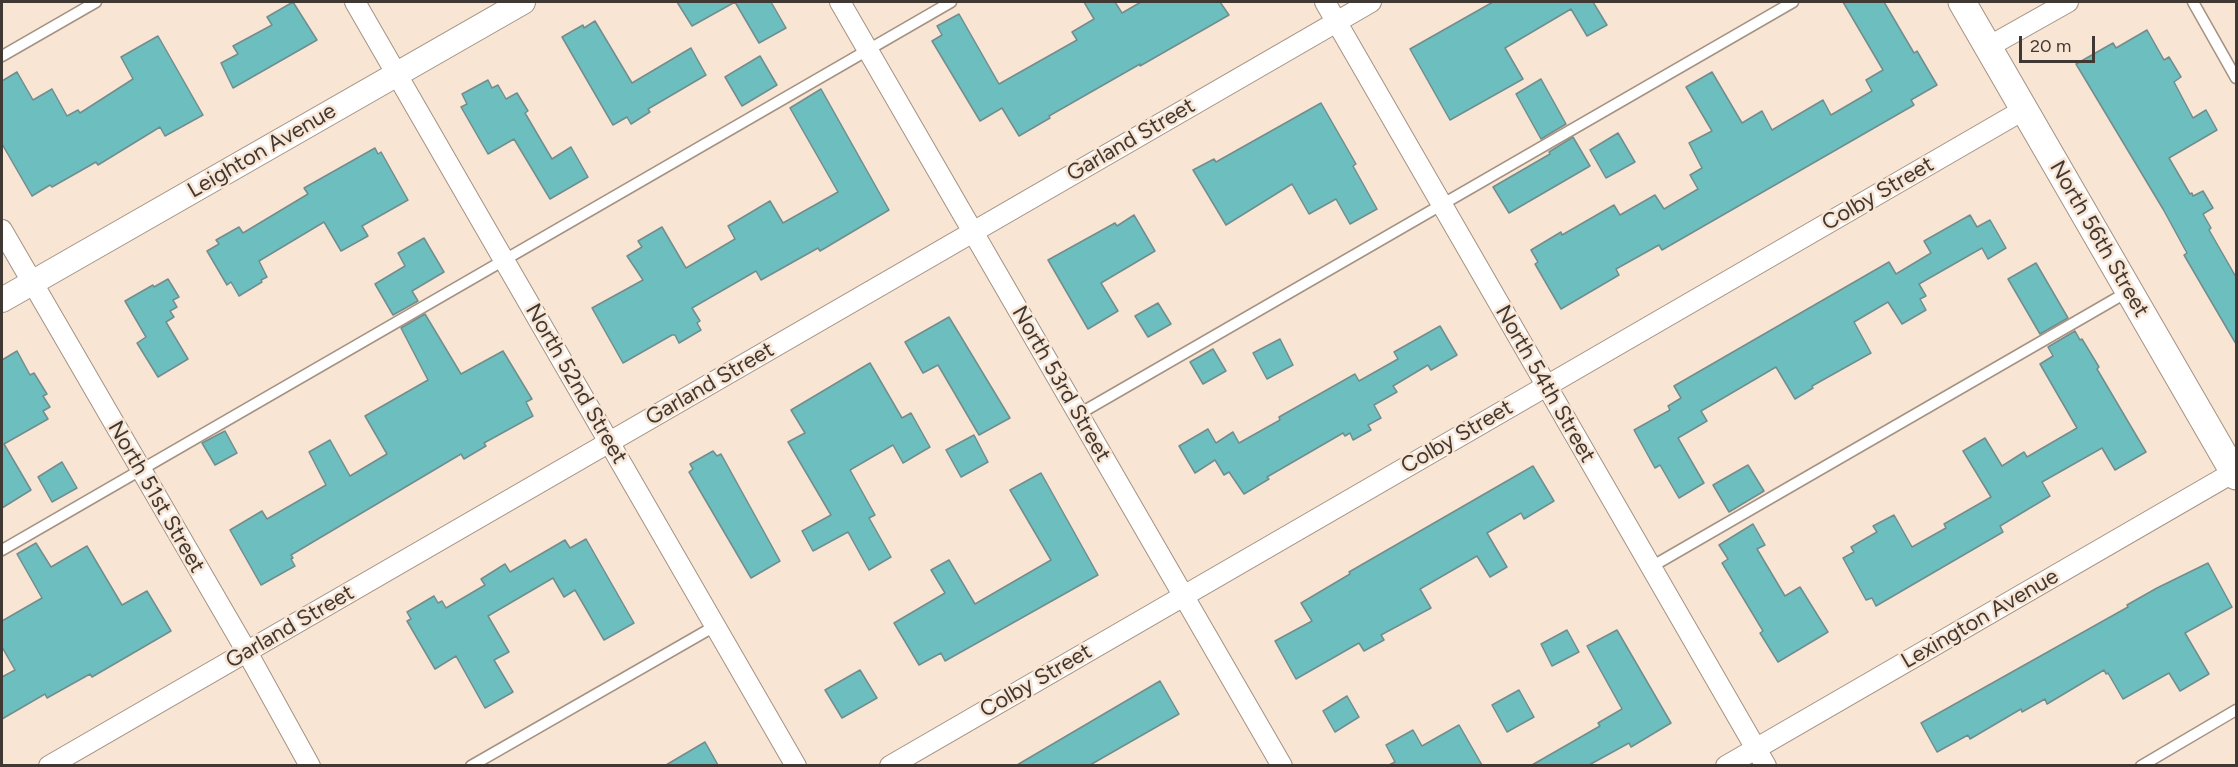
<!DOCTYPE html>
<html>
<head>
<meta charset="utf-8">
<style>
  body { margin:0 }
  #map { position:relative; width:2238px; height:767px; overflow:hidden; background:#f9e5d4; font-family:Figtree,sans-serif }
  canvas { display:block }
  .frame { position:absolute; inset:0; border:3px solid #403832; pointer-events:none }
  .scale { position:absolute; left:2019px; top:36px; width:76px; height:27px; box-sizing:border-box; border:3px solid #403832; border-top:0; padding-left:8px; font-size:18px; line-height:21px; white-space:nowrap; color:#403832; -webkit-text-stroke:4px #f9e5d4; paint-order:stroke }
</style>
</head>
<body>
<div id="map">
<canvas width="2238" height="767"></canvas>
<div class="frame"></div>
<div class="scale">20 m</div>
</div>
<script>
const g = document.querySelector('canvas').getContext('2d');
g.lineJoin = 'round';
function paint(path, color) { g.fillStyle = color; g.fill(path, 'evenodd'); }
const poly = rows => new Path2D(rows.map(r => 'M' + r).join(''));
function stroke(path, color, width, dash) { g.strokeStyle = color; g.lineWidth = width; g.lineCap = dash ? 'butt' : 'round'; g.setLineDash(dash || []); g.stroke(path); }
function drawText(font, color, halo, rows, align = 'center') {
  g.font = font + ' Figtree,sans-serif'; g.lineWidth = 5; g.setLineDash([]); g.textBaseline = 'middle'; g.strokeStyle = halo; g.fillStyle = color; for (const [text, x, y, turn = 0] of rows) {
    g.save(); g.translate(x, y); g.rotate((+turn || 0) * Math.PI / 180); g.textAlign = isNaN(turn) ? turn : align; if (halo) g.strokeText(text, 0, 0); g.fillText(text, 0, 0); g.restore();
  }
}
const building = poly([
  [293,2,317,40,233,88,221,63,238,54,233,46,272,25,267,17,293,2],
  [677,2,735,2,692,26,677,2],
  [735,2,771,2,786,28,759,43,735,2],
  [1084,2,1115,2,1122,13,1141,2,1220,2,1229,15,1140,66,1140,64,1049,116,1050,118,1019,136,1002,108,980,121,932,41,942,35,937,26,959,14,999,84,1077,40,1072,32,1094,19,1084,2],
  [1493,2,1593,2,1607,25,1587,36,1571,9,1505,48,1523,79,1450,120,1410,49,1493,2],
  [1843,2,1884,2,1914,53,1917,51,1937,85,1911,100,1914,105,1662,250,1659,245,1616,269,1619,275,1561,309,1535,264,1538,262,1531,250,1561,232,1562,235,1614,205,1620,215,1655,195,1664,209,1698,189,1690,175,1702,168,1689,143,1712,131,1686,87,1712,72,1742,123,1762,111,1772,130,1823,100,1831,115,1872,91,1866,80,1883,70,1843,2],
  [595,21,632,83,691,48,706,75,648,109,650,112,631,124,627,117,613,125,562,37,583,25,584,28,595,21],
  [2147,30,2164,60,2169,57,2181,77,2174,82,2193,118,2206,110,2217,130,2169,158,2190,194,2192,193,2193,196,2203,191,2213,208,2203,214,2211,228,2209,230,2236,277,2236,344,2184,255,2187,253,2163,209,2076,64,2113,43,2116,48,2147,30],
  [158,36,203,115,165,136,160,127,98,165,96,162,52,187,50,185,32,196,2,144,2,81,17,72,33,100,52,89,67,116,78,110,80,113,133,79,121,57,158,36],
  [760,56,777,85,742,106,725,77,760,56],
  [1541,79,1566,124,1541,139,1516,94,1541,79],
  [488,80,492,88,498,85,506,99,517,93,528,111,525,113,552,159,571,147,588,177,550,199,514,139,488,154,461,107,467,104,462,94,488,80],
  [821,89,889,210,820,251,818,248,761,280,756,271,692,308,700,321,697,323,701,330,679,343,675,335,672,335,623,363,592,308,643,280,627,256,642,247,638,241,662,227,686,268,735,239,728,226,770,201,783,223,838,192,790,108,821,89],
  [1321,103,1356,164,1353,166,1377,209,1350,224,1336,199,1309,214,1292,184,1226,225,1193,170,1214,159,1216,162,1321,103],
  [1618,133,1635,162,1606,178,1590,150,1618,133],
  [1573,137,1590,166,1509,213,1493,187,1550,154,1549,152,1573,137],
  [375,148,378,154,381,152,408,200,362,226,368,236,341,251,324,222,259,261,267,277,261,280,262,282,239,296,231,282,227,285,207,251,219,244,216,240,239,227,243,233,308,194,304,188,375,148],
  [1134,215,1155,251,1101,283,1118,311,1088,329,1048,260,1115,223,1117,226,1134,215],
  [1970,215,1977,227,1990,220,2006,248,1988,259,1982,248,1919,284,1926,296,1920,299,1926,310,1902,324,1888,302,1854,322,1871,353,1812,386,1813,388,1795,399,1776,367,1701,411,1707,421,1678,438,1704,483,1679,498,1660,465,1655,468,1634,430,1670,410,1668,406,1681,398,1674,386,1889,262,1896,274,1931,253,1924,241,1970,215],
  [424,238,444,272,412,291,418,301,393,315,375,284,405,266,398,253,424,238],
  [2036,263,2068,318,2040,334,2008,279,2036,263],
  [168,279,179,297,173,300,177,307,170,311,174,317,166,322,188,359,158,377,137,343,146,337,125,301,153,285,154,287,168,279],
  [1158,303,1171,324,1148,337,1135,316,1158,303],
  [425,314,461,374,503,351,532,399,526,402,533,416,484,443,486,446,464,459,461,454,291,555,293,558,291,559,295,566,261,585,230,530,262,511,267,519,326,485,309,452,330,440,350,476,387,454,365,416,428,380,401,328,425,314],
  [949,317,1010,418,979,435,938,365,923,373,905,342,949,317],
  [1440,326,1457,355,1431,370,1428,365,1393,386,1397,392,1374,405,1381,418,1368,425,1371,430,1353,440,1350,433,1345,436,1343,433,1267,477,1269,479,1244,494,1229,472,1224,475,1215,460,1195,473,1179,446,1208,429,1216,443,1233,432,1239,443,1280,420,1279,417,1355,374,1359,381,1398,359,1394,352,1440,326],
  [2075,331,2080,340,2082,339,2099,367,2097,369,2146,452,2115,470,2102,448,2042,482,2050,496,2000,526,2003,532,1876,606,1872,598,1866,600,1843,558,1854,552,1851,547,1877,532,1873,526,1894,515,1912,547,1946,528,1944,524,1991,497,1963,451,1985,438,2002,466,2024,452,2027,457,2077,428,2040,364,2053,356,2048,347,2075,331],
  [1280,339,1293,365,1267,379,1253,353,1280,339],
  [1213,349,1226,371,1203,384,1190,362,1213,349],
  [17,351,30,375,34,373,47,394,43,396,50,407,43,411,48,419,4,444,31,490,2,508,2,360,17,351],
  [870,363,902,418,911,413,930,447,903,463,893,445,850,470,875,515,869,518,891,557,869,570,848,532,813,551,802,531,831,515,788,442,805,433,791,410,870,363],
  [225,431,237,453,215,465,202,443,225,431],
  [974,435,988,462,961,477,946,450,974,435],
  [713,451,717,456,721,454,780,561,751,578,689,472,693,469,690,464,713,451],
  [62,462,77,488,52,502,38,477,62,462],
  [1748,465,1764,491,1729,512,1713,485,1748,465],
  [1533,466,1554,501,1524,519,1521,513,1487,533,1507,567,1490,577,1477,556,1420,589,1431,608,1381,635,1384,640,1364,651,1359,643,1296,679,1275,641,1312,621,1301,603,1350,574,1349,572,1533,466],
  [1041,473,1098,575,945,661,941,653,919,665,894,623,945,593,931,570,949,560,975,604,1051,560,1010,490,1041,473],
  [1753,524,1765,545,1757,549,1785,596,1800,587,1828,632,1778,662,1760,633,1763,631,1722,563,1728,559,1719,545,1753,524],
  [586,539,634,623,604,640,575,590,564,597,553,578,488,616,509,652,494,660,513,692,485,708,456,656,435,669,407,621,411,619,407,612,434,596,438,603,442,601,446,608,485,585,481,579,505,564,510,572,565,540,570,548,586,539],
  [36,543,51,567,87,546,122,605,147,591,171,631,92,677,90,674,47,698,45,694,2,719,2,677,15,670,2,647,2,621,42,598,17,554,36,543],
  [2208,563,2232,607,2185,633,2209,674,2180,691,2169,673,2123,699,2108,673,2106,674,2104,670,2047,704,2045,699,2022,712,2021,709,1970,739,1968,735,1937,752,1921,723,2128,607,2127,605,2157,588,2208,563],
  [1567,630,1579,652,1552,666,1541,644,1567,630],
  [1617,630,1671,723,1631,747,1629,743,1589,765,1532,765,1600,726,1598,723,1622,709,1587,646,1617,630],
  [860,670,877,698,842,718,825,690,860,670],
  [1160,681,1179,714,1090,765,1017,765,1160,681],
  [1519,690,1534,717,1507,732,1492,705,1519,690],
  [1347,696,1359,717,1335,732,1323,711,1347,696],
  [1459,725,1482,765,1389,765,1395,762,1386,745,1413,730,1422,746,1459,725],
  [705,742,718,765,666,765,705,742]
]);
const service = poly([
  [2193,2,2236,78],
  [2,56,96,2],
  [1079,414,1793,2],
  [2,550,951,2],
  [1651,567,2129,291],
  [471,766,715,626],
  [2141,766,2236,710]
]);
const minor = poly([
  [355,2,796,766],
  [840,2,1282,766],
  [1325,2,1766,766],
  [1988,47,2068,2],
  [2,230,247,652,310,766],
  [49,766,1371,2],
  [890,766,2025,109],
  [1726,766,2234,472]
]);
const tertiary = poly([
  [2,300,523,2]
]);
const secondary = poly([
  [1962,2,2236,476]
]);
const streetNames = [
  ["Garland Street",1131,140,-30],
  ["Leighton Avenue",262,151,-30],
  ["Colby Street",1878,194,-30],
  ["North 56th Street",2099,239,60],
  ["North 52nd Street",576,384,60],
  ["Garland Street",710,384,-30],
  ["North 53rd Street",1061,384,60],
  ["North 54th Street",1545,384,60],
  ["Colby Street",1457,437,-30],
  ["North 51st Street",156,497,60],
  ["Lexington Avenue",1980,619,-30],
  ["Garland Street",290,627,-30],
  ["Colby Street",1036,681,-30]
];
paint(building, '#6cbebf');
stroke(building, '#718d8d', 1.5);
stroke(service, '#a49282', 13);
stroke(minor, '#a49282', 22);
stroke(tertiary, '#a49282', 26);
stroke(secondary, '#a49282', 29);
stroke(service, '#fff', 10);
stroke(minor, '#fff', 20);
stroke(tertiary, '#fff', 24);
stroke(secondary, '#fff', 27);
drawText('22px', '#403832', '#f9e5d4', streetNames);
</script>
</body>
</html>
